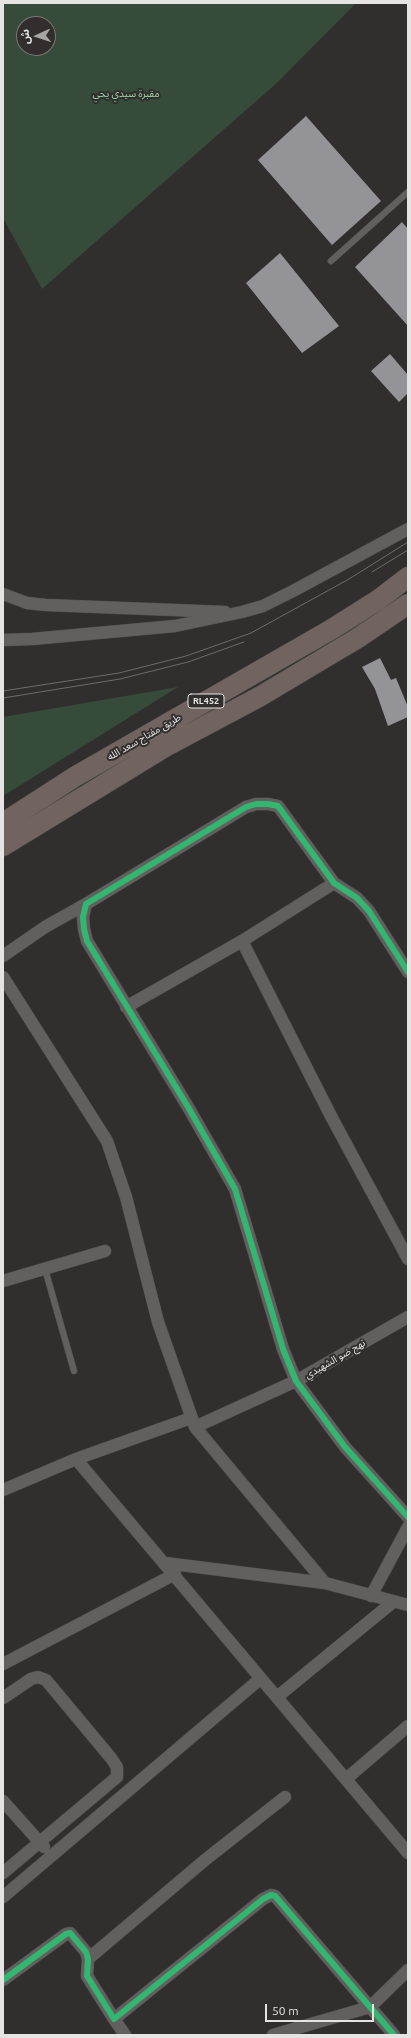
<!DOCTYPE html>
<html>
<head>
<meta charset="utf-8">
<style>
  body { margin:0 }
  #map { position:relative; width:411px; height:2038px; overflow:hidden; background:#302f2e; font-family:Ubuntu,"Noto Sans Arabic",sans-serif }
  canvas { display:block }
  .frame { position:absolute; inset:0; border:4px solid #e6e4e3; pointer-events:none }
  .north { position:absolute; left:16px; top:16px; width:40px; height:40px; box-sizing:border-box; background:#312e2d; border:1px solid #797776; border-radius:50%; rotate:267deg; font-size:11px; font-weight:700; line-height:16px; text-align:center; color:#e6e4e3 }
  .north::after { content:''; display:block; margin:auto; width:14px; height:18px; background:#a6a5a4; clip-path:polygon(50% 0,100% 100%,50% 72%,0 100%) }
  .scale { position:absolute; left:265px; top:2004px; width:109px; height:18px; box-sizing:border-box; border:2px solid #e6e4e3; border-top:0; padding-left:5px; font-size:12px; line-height:14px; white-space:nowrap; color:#e6e4e3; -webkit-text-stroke:3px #312e2d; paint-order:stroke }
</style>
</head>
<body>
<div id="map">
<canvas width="411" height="2038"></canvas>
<div class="frame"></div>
<div class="north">ش</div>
<div class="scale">50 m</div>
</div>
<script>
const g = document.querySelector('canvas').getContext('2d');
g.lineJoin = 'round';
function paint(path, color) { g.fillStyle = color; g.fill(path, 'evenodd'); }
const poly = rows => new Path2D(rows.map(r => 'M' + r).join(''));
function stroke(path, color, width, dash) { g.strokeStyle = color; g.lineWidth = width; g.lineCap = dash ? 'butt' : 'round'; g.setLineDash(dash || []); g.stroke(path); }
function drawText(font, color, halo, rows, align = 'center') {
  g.font = font + ' Ubuntu,"Noto Sans Arabic",sans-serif'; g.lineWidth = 4; g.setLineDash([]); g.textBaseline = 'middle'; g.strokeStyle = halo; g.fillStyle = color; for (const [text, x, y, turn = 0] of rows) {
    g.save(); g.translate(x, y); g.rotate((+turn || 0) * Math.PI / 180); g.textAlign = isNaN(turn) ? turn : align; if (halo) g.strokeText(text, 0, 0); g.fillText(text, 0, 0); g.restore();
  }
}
const green = poly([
  [3,3,356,3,278,82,42,289,3,218],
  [24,24,48,24,48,48,24,48],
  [178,687,3,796,3,717]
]);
const building = poly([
  [306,116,381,201,332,245,258,160],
  [402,222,408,229,408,326,355,267],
  [280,253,339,326,302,353,246,283],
  [390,354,408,375,408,393,399,402,371,371],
  [380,658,391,680,396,678,408,707,408,717,388,726,375,689,362,667]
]);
const service = poly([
  [331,261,408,192],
  [45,1269,74,1371]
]);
const minor = poly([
  [3,594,27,603,46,605,225,612],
  [3,640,32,639,175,626,242,612,263,606,293,591,408,529],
  [242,941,332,1118,408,1259],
  [3,956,45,927,86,904],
  [408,972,369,911,357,898,334,883,278,806,268,804,256,804,246,807,86,904,83,917,84,929,87,941,188,1107,235,1189,283,1349,296,1381,345,1447,408,1517],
  [3,977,107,1141,126,1197,158,1322,195,1427,325,1583],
  [126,1007,242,941,334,883],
  [3,1281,105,1251],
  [195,1427,296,1381,408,1317],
  [76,1459,408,1853],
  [3,1490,76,1459,191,1418],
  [165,1563,325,1583,408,1605],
  [371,1596,408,1527],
  [3,1664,175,1574],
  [277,1697,393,1602],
  [3,1698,31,1679,38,1677,46,1680,111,1758,117,1767,117,1777,3,1873],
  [346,1779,408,1726],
  [3,1801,44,1847],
  [3,1897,260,1679],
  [88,1959,205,1860,285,1797],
  [3,1980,66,1934,70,1933,86,1952,88,1959,87,1976,114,2019,263,1899,271,1895,275,1896,394,2035],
  [114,2019,125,2035],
  [273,2035,370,2007,408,1970]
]);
const trunk = poly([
  [3,823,76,776,332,629,378,600,408,577],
  [3,846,165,747,259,697,358,638,408,604]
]);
const tram = poly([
  [372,572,408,550],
  [3,691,119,673,186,656,251,633,349,579,408,542],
  [3,698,120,679,188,662,244,642]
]);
const cycleway = poly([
  [408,972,369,911,357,898,334,883,278,806,268,804,256,804,246,807,86,904,83,917,84,929,87,941,188,1107,235,1189,283,1349,296,1381,345,1447,408,1517],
  [3,1980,66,1934,70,1933,86,1952,88,1959,87,1976,114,2019,263,1899,271,1895,275,1896,394,2035]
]);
const shields = [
  [206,701,36]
];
const shieldNames = [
  ["RL452",206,701]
];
const parkNames = [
  ["مقبرة سيدي يحي",126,94]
];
const streetNames = [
  ["طريق مفتاح سعد الله",144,737,-30],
  ["نهج ضو الشهيدي",335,1359,-30]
];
paint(green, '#364b3a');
paint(building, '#949398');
stroke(service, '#4e4d4c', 7);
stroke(minor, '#4e4d4c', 13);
stroke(trunk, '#4e4d4c', 21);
stroke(service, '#61605f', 6);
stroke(minor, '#61605f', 12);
stroke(trunk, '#706360', 20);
stroke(tram, '#6d6c6b', 1);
stroke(cycleway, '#33b770', 6);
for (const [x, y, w] of shields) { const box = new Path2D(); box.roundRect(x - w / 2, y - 7, w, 14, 3); g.fillStyle = '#312e2d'; g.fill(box); stroke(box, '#e6e4e3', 1); }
drawText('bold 9px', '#e6e4e3', null, shieldNames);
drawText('10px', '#9bdfaa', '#312e2d', parkNames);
drawText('10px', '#e6e4e3', '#312e2d', streetNames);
</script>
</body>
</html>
